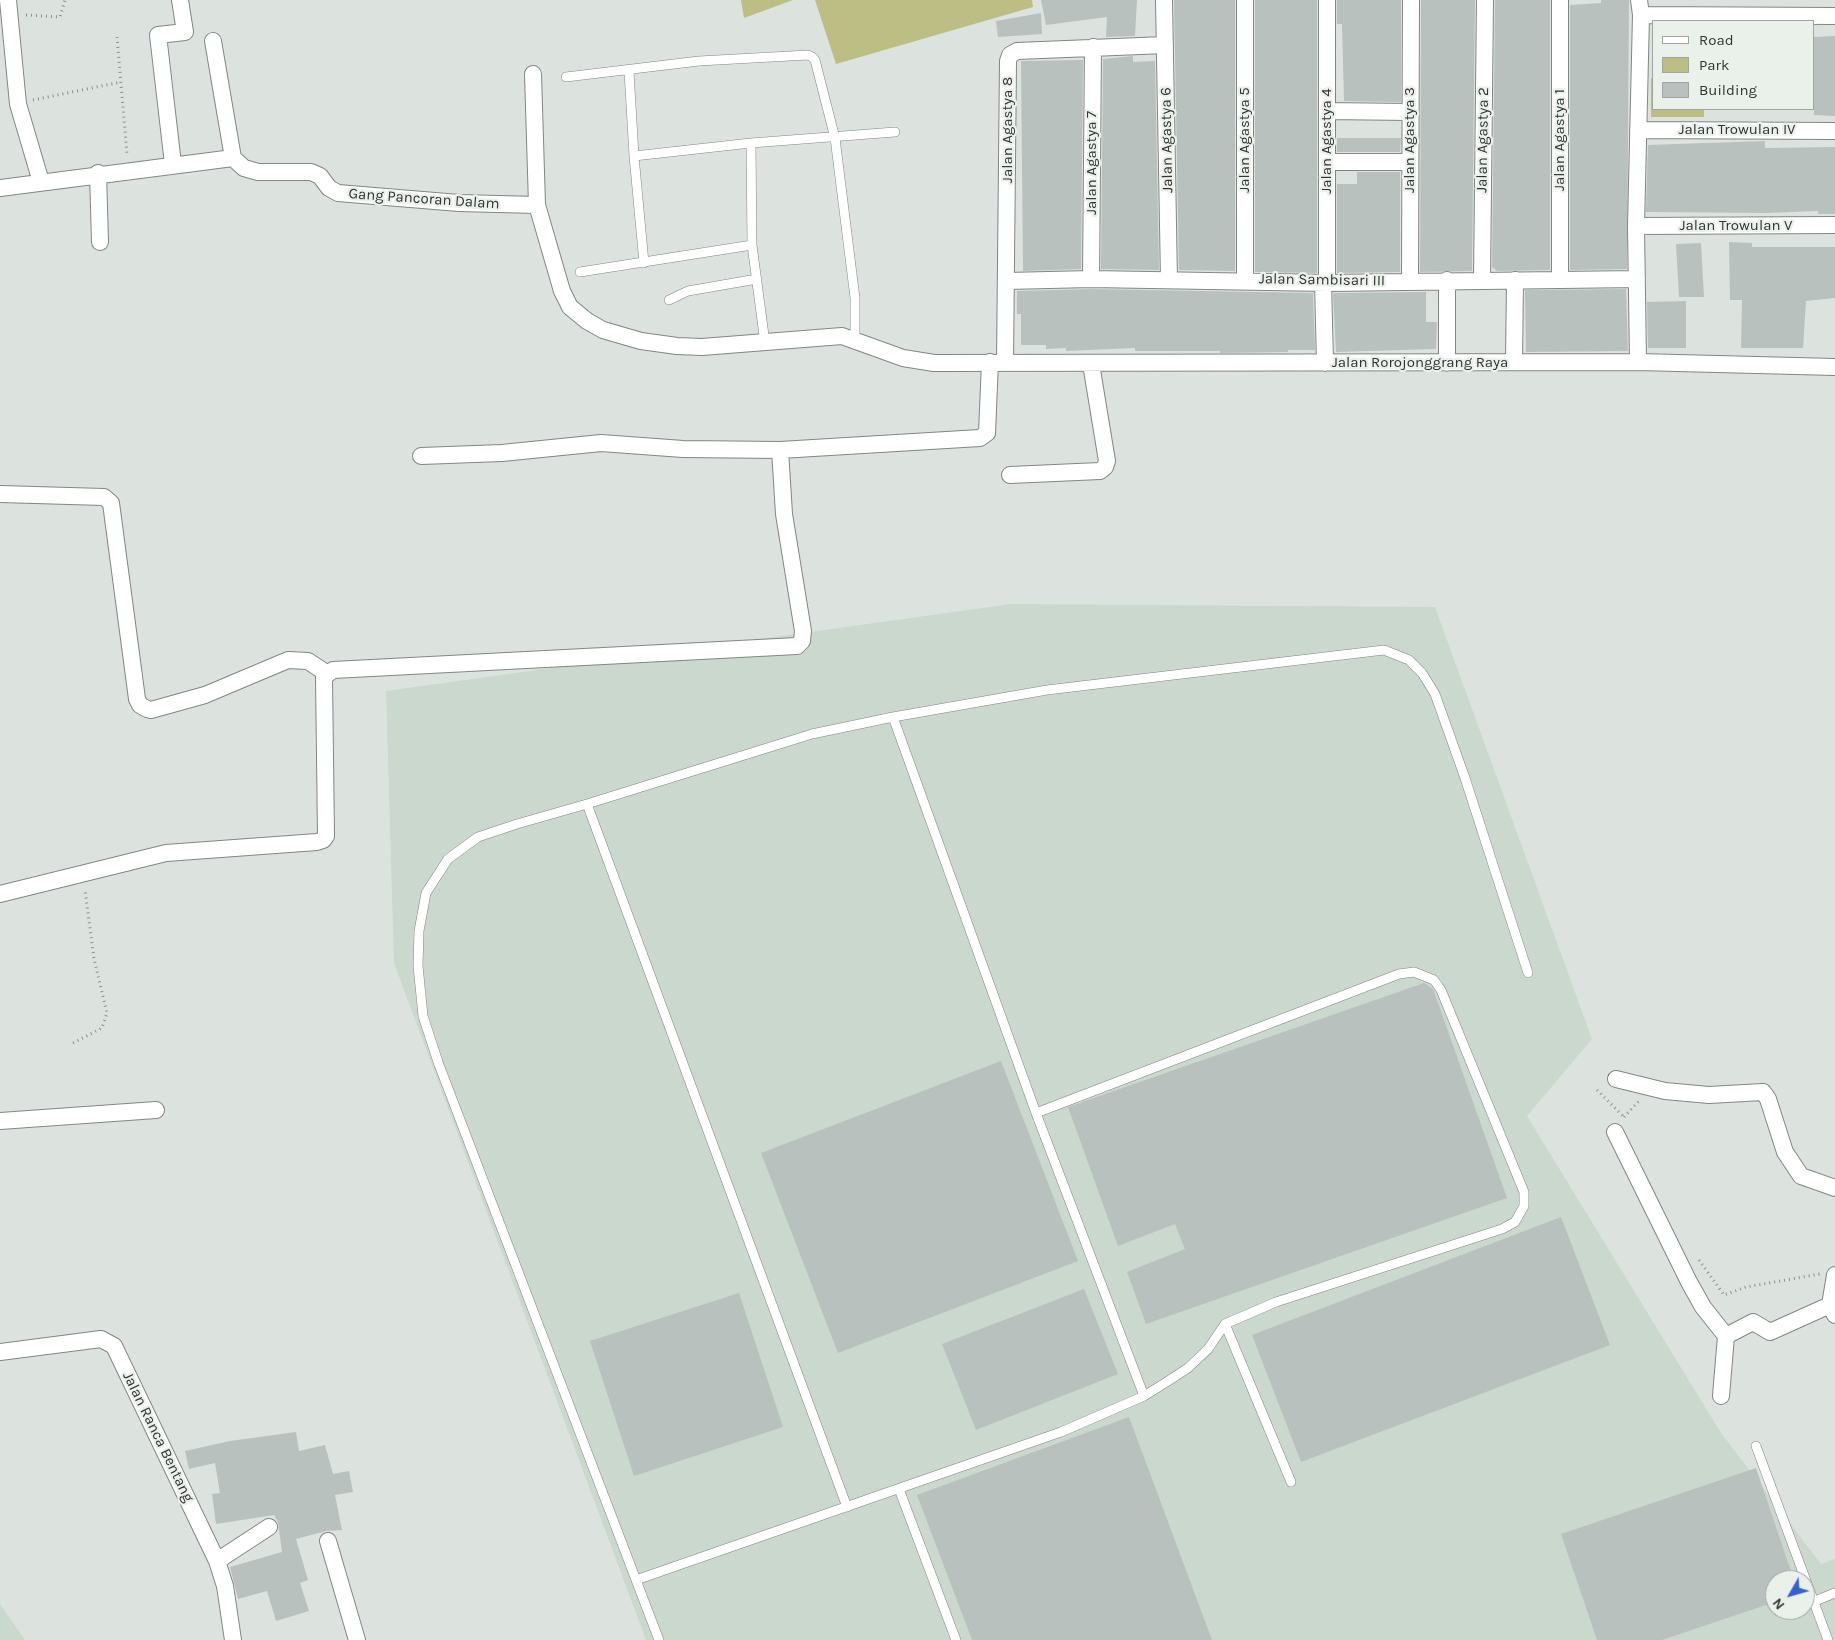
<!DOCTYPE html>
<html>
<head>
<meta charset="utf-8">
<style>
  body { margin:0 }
  #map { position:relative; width:1835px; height:1640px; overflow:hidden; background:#dce3de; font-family:Karla,sans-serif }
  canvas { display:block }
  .legend { position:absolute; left:1652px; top:20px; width:162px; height:90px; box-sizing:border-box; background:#eaf1eb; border:1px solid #a0a5a1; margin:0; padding:6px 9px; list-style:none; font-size:15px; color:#313432 }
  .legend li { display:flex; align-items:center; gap:10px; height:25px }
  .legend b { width:25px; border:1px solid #a0a5a1 }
  .north { position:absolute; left:1765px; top:1570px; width:50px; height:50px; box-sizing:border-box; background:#eaf1eb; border:1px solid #a0a5a1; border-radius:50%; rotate:232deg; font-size:14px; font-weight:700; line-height:20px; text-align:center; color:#313432 }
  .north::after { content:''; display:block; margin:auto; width:18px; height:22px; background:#3262d2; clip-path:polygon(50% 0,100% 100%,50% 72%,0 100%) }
</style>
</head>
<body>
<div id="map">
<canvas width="1835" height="1640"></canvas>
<ul class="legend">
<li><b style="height:6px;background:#fff"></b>Road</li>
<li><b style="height:14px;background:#bcbe83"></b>Park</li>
<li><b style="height:14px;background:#b9c1be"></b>Building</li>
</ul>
<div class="north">N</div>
</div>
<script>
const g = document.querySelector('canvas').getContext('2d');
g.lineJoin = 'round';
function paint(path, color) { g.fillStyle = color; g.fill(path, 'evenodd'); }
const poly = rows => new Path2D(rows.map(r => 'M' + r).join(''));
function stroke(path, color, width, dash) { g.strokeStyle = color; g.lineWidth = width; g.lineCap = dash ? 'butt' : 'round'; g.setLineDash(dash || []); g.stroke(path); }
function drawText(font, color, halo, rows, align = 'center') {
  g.font = font + ' Karla,sans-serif'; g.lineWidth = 4.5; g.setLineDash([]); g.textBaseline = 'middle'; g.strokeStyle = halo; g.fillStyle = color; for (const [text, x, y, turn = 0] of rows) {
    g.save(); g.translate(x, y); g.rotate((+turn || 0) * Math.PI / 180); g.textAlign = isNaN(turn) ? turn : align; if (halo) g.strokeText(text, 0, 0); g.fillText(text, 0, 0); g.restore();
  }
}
const built = poly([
  [1011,604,1435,607,1592,1039,1527,1116,1721,1433,1821,1564,1835,1559,1835,1640,646,1640,394,963,386,691],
  [1775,1580,1805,1580,1805,1610,1775,1610],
  [0,1604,25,1640,0,1640]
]);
const green = poly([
  [741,0,793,0,744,18],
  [815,0,1032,0,1033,7,836,64],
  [1651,78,1654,78,1654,109,1704,109,1704,117,1651,117]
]);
const building = poly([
  [1041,0,1137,0,1135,36,1106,37,1107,17,1046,25],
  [1174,0,1235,0,1235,271,1179,270],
  [1255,0,1317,0,1317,273,1255,272],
  [1337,0,1401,0,1401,102,1344,101,1342,24,1337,24],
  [1421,0,1475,0,1472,271,1420,272],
  [1495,0,1550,0,1550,270,1497,271,1492,267],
  [1601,0,1629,0,1627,269,1570,270,1570,5,1601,3],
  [1041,13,1042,34,998,37,996,21],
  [1835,36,1835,116,1814,115,1814,37],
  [1133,56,1133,62,1155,61,1159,270,1101,269,1103,59],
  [1083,60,1081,269,1023,271,1021,61],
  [1337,138,1401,138,1400,152,1337,152],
  [1765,141,1765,148,1835,147,1835,214,1818,214,1818,211,1767,213,1646,212,1648,145],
  [1357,172,1400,172,1400,272,1337,273,1337,184,1357,184],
  [1729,242,1752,243,1752,247,1835,247,1835,298,1806,301,1803,348,1741,348,1742,300,1730,300],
  [1701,243,1704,297,1679,297,1676,244],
  [1091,289,1313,293,1315,350,1288,350,1288,352,1220,353,1220,351,1135,351,1135,348,1066,351,1066,348,1046,349,1046,345,1021,345,1021,314,1017,314,1017,291],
  [1626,289,1628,351,1526,352,1525,290],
  [1426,292,1426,322,1437,322,1436,349,1336,352,1333,293],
  [1686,301,1686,348,1648,348,1647,302],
  [1424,983,1433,989,1507,1198,1146,1324,1127,1272,1185,1249,1175,1224,1118,1246,1068,1107],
  [1001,1061,1078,1261,838,1353,761,1153],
  [1561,1217,1610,1345,1301,1462,1252,1335],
  [1084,1289,1118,1374,976,1430,942,1344],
  [739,1293,783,1427,634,1476,590,1341],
  [1129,1417,1212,1640,972,1640,917,1495],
  [296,1432,299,1451,325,1445,333,1474,349,1471,353,1492,335,1495,342,1530,326,1531,296,1539,308,1580,300,1583,309,1611,276,1621,267,1591,238,1599,230,1567,282,1552,278,1522,274,1515,216,1524,212,1494,220,1493,215,1463,189,1469,185,1451,230,1441],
  [1756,1468,1794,1580,1775,1580,1775,1602,1662,1640,1597,1640,1561,1534]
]);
const path = poly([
  [26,15,60,17,65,0],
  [117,37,127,154],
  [33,100,121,82],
  [73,1043,102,1028,107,1013,94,959,85,890],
  [1597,1090,1624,1117],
  [1624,1117,1639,1101],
  [1699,1260,1724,1295,1746,1287,1820,1274]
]);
const service = poly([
  [629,71,634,156,644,263],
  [566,77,699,61,808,55,812,57,815,60,835,138,855,298,855,340],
  [634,156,751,143],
  [580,272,752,245],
  [669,300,688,291,757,279],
  [765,343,752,245,751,143,895,132],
  [893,717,1036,1113,1144,1396],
  [587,804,847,1507],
  [1225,1324,1291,1482],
  [1756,1446,1828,1640],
  [899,1489,956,1640],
  [636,1580,1061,1432,1144,1396,1165,1383,1188,1368,1208,1349,1225,1324,1276,1302,1502,1229,1515,1222,1524,1206,1524,1192,1441,990,1434,980,1414,972,1399,974,1036,1113],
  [1815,1601,1835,1593],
  [659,1640,438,1062,423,1016,418,966,419,931,426,893,448,859,478,837,517,824,587,804,812,734,893,717,1047,690,1384,650,1409,660,1422,673,1435,694,1465,778,1528,973]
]);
const minor = poly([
  [8,0,18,104,41,182],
  [1164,0,1169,280],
  [1245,0,1245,279],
  [1327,0,1327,283],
  [1641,15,1835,16],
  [213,41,233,158],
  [533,74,537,205,562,291,570,307,587,321,603,330,641,341,677,346,702,347,842,336,903,358,934,363,1638,362,1835,367],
  [1327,111,1410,112],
  [1638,130,1835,131],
  [233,158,244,168,258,172,311,172,320,176,329,188,338,193,459,203,537,205],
  [1327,162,1409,162],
  [173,164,158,35,185,32,180,0],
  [98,173,100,242],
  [0,188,233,158],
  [1636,226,1835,225],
  [1091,279,1093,47],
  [1447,280,1447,363],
  [1482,280,1485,0],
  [1560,280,1560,0],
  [1007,281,1091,279,1327,283,1637,279],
  [1410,281,1411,0],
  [1323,282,1325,363],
  [1005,362,1008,61,1010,55,1017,51,1165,45],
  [1514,362,1515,280],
  [1638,362,1636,226,1641,15,1639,0],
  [421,456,502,453,601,443,683,449,780,450,980,438,987,433,990,362],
  [1010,475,1100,471,1105,467,1107,461,1091,364],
  [0,494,104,497,111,503,137,699,140,705,147,709,151,710,205,695,288,660,308,661,326,673],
  [0,894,166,853,317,842,323,840,326,836,324,677,333,670,797,646,802,641,803,631,784,514,780,450],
  [1616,1079,1665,1091,1709,1095,1763,1092,1768,1099,1785,1152,1801,1176,1835,1188],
  [0,1121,156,1110],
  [1615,1132,1689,1282,1703,1307,1726,1336,1721,1396],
  [1835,1275,1830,1305,1835,1315],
  [1726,1336,1753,1322,1770,1332,1830,1305],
  [0,1352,101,1339,114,1346,217,1561,225,1586,233,1640],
  [328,1541,357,1640],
  [217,1561,269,1527]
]);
const streetNames = [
  ["Jalan Agastya 8",1008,130,-90],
  ["Jalan Trowulan IV",1737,130],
  ["Jalan Agastya 6",1167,140,-91],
  ["Jalan Agastya 5",1245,140,-90],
  ["Jalan Agastya 3",1410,140,-90],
  ["Jalan Agastya 2",1483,140,-89],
  ["Jalan Agastya 1",1560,140,-90],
  ["Jalan Agastya 4",1327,141,-90],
  ["Jalan Agastya 7",1092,163,-90],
  ["Gang Pancoran Dalam",424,199,4],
  ["Jalan Trowulan V",1736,226],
  ["Jalan Sambisari III",1322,280,1],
  ["Jalan Rorojonggrang Raya",1420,363],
  ["Jalan Ranca Bentang",158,1437,64]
];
paint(built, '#cbd8ce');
paint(green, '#bcbe83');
paint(building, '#b9c1be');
stroke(service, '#818783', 10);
stroke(minor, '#818783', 18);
stroke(path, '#8b908d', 3, [1, 4]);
stroke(service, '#fff', 9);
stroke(minor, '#fff', 16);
drawText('15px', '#313432', '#eaf1eb', streetNames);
</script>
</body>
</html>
